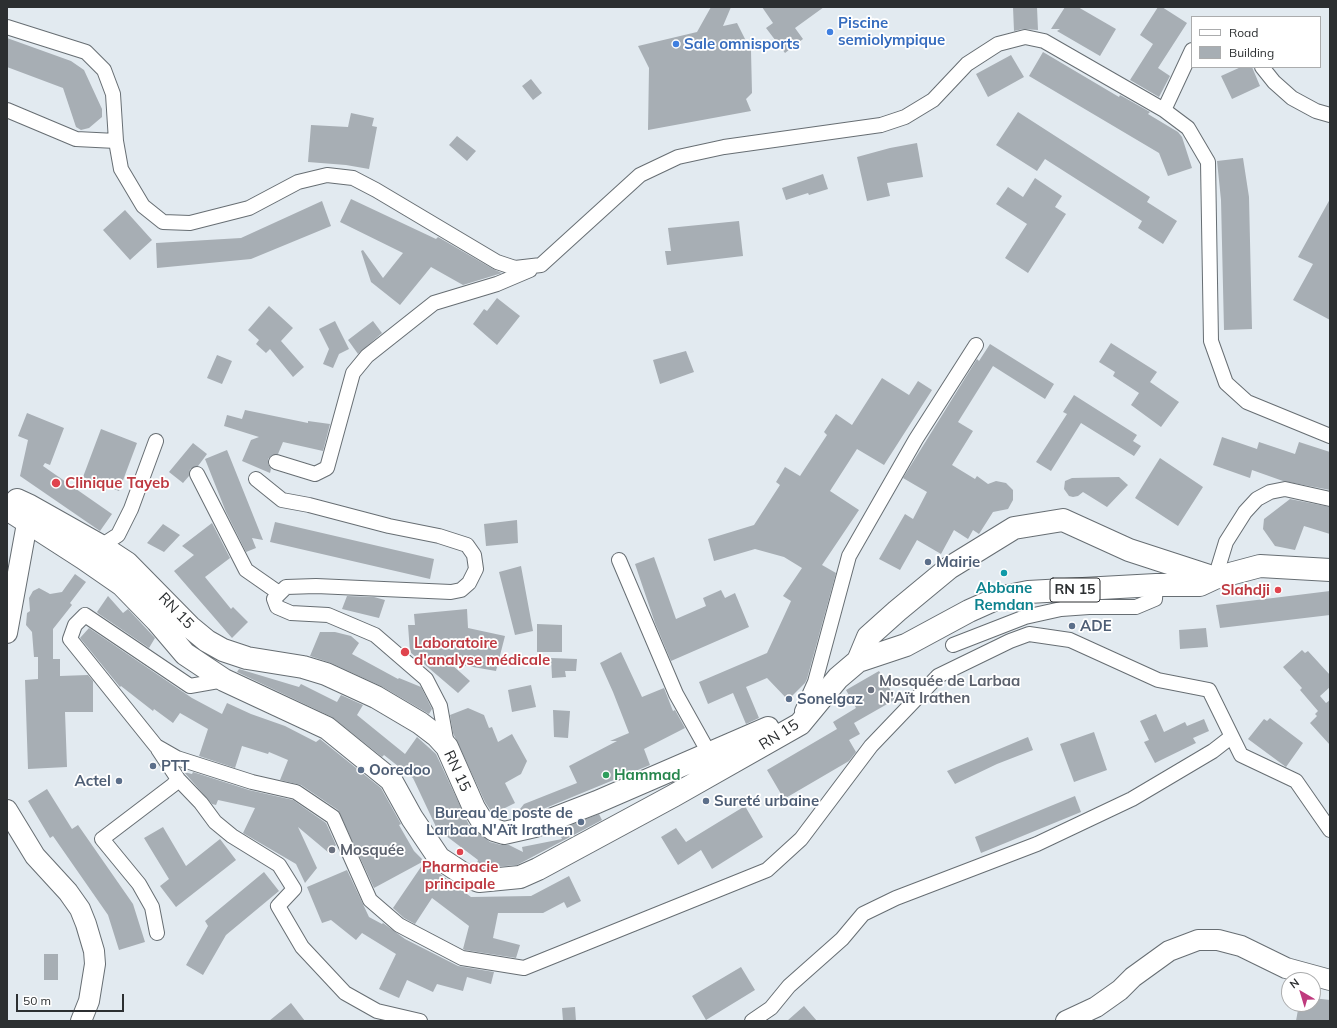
<!DOCTYPE html>
<html>
<head>
<meta charset="utf-8">
<style>
  body { margin:0 }
  #map { position:relative; width:1337px; height:1028px; overflow:hidden; background:#e2eaf0; font-family:Mulish,sans-serif }
  canvas { display:block }
  .frame { position:absolute; inset:0; border:8px solid #2c2f31; pointer-events:none }
  .legend { position:absolute; left:1191px; top:16px; width:130px; height:52px; box-sizing:border-box; background:#fff; border:1px solid #abacad; margin:0; padding:5px 7px; list-style:none; font-size:12px; color:#2c2f31 }
  .legend li { display:flex; align-items:center; gap:8px; height:20px }
  .legend b { width:20px; border:1px solid #abacad }
  .north { position:absolute; left:1281px; top:972px; width:40px; height:40px; box-sizing:border-box; background:#fff; border:1px solid #abacad; border-radius:50%; rotate:322deg; font-size:11px; font-weight:700; line-height:16px; text-align:center; color:#2c2f31 }
  .north::after { content:''; display:block; margin:auto; width:14px; height:18px; background:#bf3a7e; clip-path:polygon(50% 0,100% 100%,50% 72%,0 100%) }
  .scale { position:absolute; left:16px; top:994px; width:108px; height:18px; box-sizing:border-box; border:2px solid #2c2f31; border-top:0; padding-left:5px; font-size:12px; line-height:14px; white-space:nowrap; color:#2c2f31; -webkit-text-stroke:3px #fff; paint-order:stroke }
</style>
</head>
<body>
<div id="map">
<canvas width="1337" height="1028"></canvas>
<div class="frame"></div>
<ul class="legend">
<li><b style="height:5px;background:#fff"></b>Road</li>
<li><b style="height:11px;background:#a7aeb4"></b>Building</li>
</ul>
<div class="north">N</div>
<div class="scale">50 m</div>
</div>
<script>
const g = document.querySelector('canvas').getContext('2d');
g.lineJoin = 'round';
function paint(path, color) { g.fillStyle = color; g.fill(path, 'evenodd'); }
const poly = rows => new Path2D(rows.map(r => 'M' + r).join(''));
function stroke(path, color, width, dash) { g.strokeStyle = color; g.lineWidth = width; g.lineCap = dash ? 'butt' : 'round'; g.setLineDash(dash || []); g.stroke(path); }
function drawText(font, color, halo, rows, align = 'center') {
  g.font = font + ' Mulish,sans-serif'; g.lineWidth = 3.5; g.setLineDash([]); g.textBaseline = 'middle'; g.strokeStyle = halo; g.fillStyle = color; for (const [text, x, y, turn = 0] of rows) {
    g.save(); g.translate(x, y); g.rotate((+turn || 0) * Math.PI / 180); g.textAlign = isNaN(turn) ? turn : align; if (halo) g.strokeText(text, 0, 0); g.fillText(text, 0, 0); g.restore();
  }
}
const building = poly([
  [711,7,731,7,723,26,737,23,751,51,752,93,746,99,751,111,648,130,649,68,638,46,697,32],
  [762,7,824,7,795,28,803,39,785,53,766,28,773,23],
  [1013,7,1037,7,1038,30,1023,29,1014,31],
  [1065,7,1078,7,1116,29,1100,56,1057,31,1060,29,1051,29],
  [1158,7,1162,7,1187,23,1158,68,1170,76,1159,97,1130,80,1153,44,1140,35],
  [7,38,71,61,84,70,102,109,102,117,89,128,81,130,76,127,63,88,7,67],
  [1043,52,1119,97,1120,95,1150,112,1148,114,1178,132,1182,137,1192,168,1168,176,1159,153,1029,76],
  [1011,55,1024,77,988,97,976,74],
  [1241,67,1252,67,1260,86,1232,99,1221,76],
  [531,79,542,93,533,100,522,86],
  [1018,112,1150,197,1147,202,1177,221,1163,244,1138,228,1142,221,1045,159,1037,171,996,145],
  [351,113,374,118,372,126,377,127,369,169,346,165,308,162,311,125,348,127],
  [457,136,476,151,467,161,449,145],
  [917,143,923,177,887,183,890,196,867,201,857,157,890,148],
  [1243,158,1249,197,1252,329,1224,330,1221,200,1217,161],
  [823,174,828,189,809,195,808,193,786,200,782,188],
  [1035,178,1062,196,1055,207,1066,214,1028,273,1005,258,1027,224,996,204,1008,187,1023,197],
  [351,199,436,239,438,237,493,269,502,273,463,285,431,267,400,305,371,282,361,251,363,250,383,278,403,253,340,222],
  [1330,199,1330,320,1293,300,1313,264,1298,257],
  [322,201,331,226,251,259,157,268,156,243,241,238],
  [125,210,152,240,130,260,103,230],
  [739,221,743,256,667,265,665,251,671,251,668,228],
  [497,298,520,316,497,345,473,324,484,309,487,311],
  [269,306,293,328,281,341,304,367,293,377,270,349,266,353,256,344,259,340,248,330],
  [335,321,349,349,339,354,333,368,323,364,329,349,319,329],
  [373,321,382,333,358,354,348,340],
  [1111,343,1157,372,1150,382,1179,402,1161,427,1131,405,1139,393,1113,376,1115,372,1099,362],
  [990,344,1054,384,1045,399,993,366,958,422,973,431,952,465,975,479,977,476,988,484,996,481,1006,483,1013,490,1013,500,1008,509,993,512,979,534,973,530,968,539,954,530,941,554,917,540,900,570,879,559,905,514,913,519,927,492,903,478,977,359,979,361],
  [686,351,694,372,660,384,653,360],
  [217,355,232,361,222,384,207,378],
  [882,378,909,395,918,381,932,390,884,465,857,449,830,491,859,510,822,565,836,573,807,679,805,683,788,700,767,678,746,687,759,718,746,724,733,693,708,704,699,682,767,653,791,601,783,596,802,568,784,557,755,549,714,561,708,539,754,525,780,485,776,482,785,467,800,476,827,435,824,432,836,414,852,425],
  [1074,395,1137,435,1133,441,1141,446,1134,456,1081,423,1051,471,1036,462,1067,414,1063,412],
  [245,410,308,423,308,421,330,424,323,451,283,442,278,454,271,456,268,459,268,464,271,469,270,473,242,461,251,440,259,437,224,426,227,415,242,419],
  [27,413,64,428,50,465,45,463,43,466,112,514,100,531,20,476,28,440,18,436],
  [101,429,137,443,119,491,83,477],
  [1222,437,1257,449,1259,442,1295,454,1299,442,1330,452,1330,490,1283,481,1252,470,1250,478,1213,465],
  [193,443,207,454,198,466,190,469,189,476,183,483,169,472],
  [227,450,263,540,252,538,256,548,246,552,226,512,205,459],
  [1160,458,1203,487,1178,526,1135,498],
  [1119,477,1128,485,1107,507,1083,492,1078,496,1073,497,1069,496,1064,489,1065,481,1072,478],
  [1290,499,1330,507,1330,534,1304,526,1295,550,1275,546,1263,529,1264,519],
  [517,520,518,543,486,546,484,524],
  [275,522,434,559,430,579,270,542],
  [212,523,230,558,205,577,231,609,233,607,248,622,232,638,174,571,194,555,182,546],
  [163,524,180,535,164,552,147,543],
  [654,557,676,619,706,606,703,598,721,590,725,598,735,593,749,627,671,661,655,623,635,564],
  [521,566,533,631,515,635,499,572],
  [75,574,86,582,70,603,72,605,53,629,53,659,60,659,60,676,88,675,93,681,93,712,65,712,67,767,28,769,25,680,38,679,38,657,34,657,32,632,26,625,27,613,30,611,29,598,33,591,39,588,50,594,62,592],
  [1330,591,1330,615,1220,628,1216,605],
  [108,596,123,613,128,609,155,638,149,648,99,614,97,612],
  [347,596,374,597,385,600,379,618,342,609],
  [467,609,468,628,505,636,496,671,450,663,470,681,458,693,410,652,408,625,415,625,414,614],
  [537,624,562,625,562,652,537,652],
  [89,628,192,698,222,714,227,703,251,714,285,726,316,742,320,739,381,788,401,824,399,825,414,851,424,861,374,888,338,810,301,785,280,780,288,760,269,752,268,754,242,746,235,768,199,756,208,729,180,713,173,723,154,709,153,711,121,686,120,687,80,638],
  [1206,628,1208,647,1180,649,1179,630],
  [320,632,335,632,351,636,359,643,352,654,398,679,399,678,421,687,432,709,429,714,381,686,331,663,310,656],
  [1302,650,1305,653,1308,651,1330,675,1330,687,1320,696,1326,703,1330,700,1330,745,1310,723,1317,716,1315,714,1318,711,1300,690,1302,688,1283,667],
  [621,652,642,697,664,688,673,711,675,710,685,728,644,749,650,765,531,814,513,818,524,804,577,783,569,766,617,741,610,741,629,733,613,692,600,663],
  [551,658,577,659,576,671,565,671,566,677,552,678],
  [239,669,299,687,301,684,337,702,341,695,363,705,357,715,405,754,417,737,436,754,469,825,490,842,501,845,509,845,523,852,522,847,562,839,558,830,599,814,602,820,517,865,482,868,477,863,478,860,437,829,413,778,384,755,382,757,332,717,237,672],
  [879,671,896,699,854,723,860,734,849,740,856,752,849,761,784,799,767,770,837,729,833,722,856,708,846,690],
  [531,685,536,707,512,712,508,690],
  [468,708,484,715,489,728,492,727,498,742,512,734,527,761,521,774,505,783,515,803,493,814,485,802,453,733,450,715],
  [553,710,570,711,568,738,554,737],
  [1156,714,1164,732,1185,722,1187,726,1204,719,1209,731,1193,738,1196,743,1155,763,1144,742,1149,740,1140,721],
  [1270,718,1303,743,1286,767,1248,739,1264,719,1267,721],
  [1094,732,1107,770,1074,782,1060,744],
  [1028,737,1033,750,997,764,955,784,947,771],
  [184,772,192,774,193,772,249,790,293,800,326,823,336,845,329,853,298,827,317,868,305,883,296,864,243,833,255,808,218,800,216,805,212,804],
  [47,789,72,829,78,825,133,904,145,942,119,950,108,915,53,836,50,838,28,801],
  [1075,796,1081,812,981,853,975,837],
  [745,806,763,837,712,869,701,850,678,865,661,837,676,828,686,842],
  [163,827,186,866,220,839,236,860,176,907,160,886,169,879,144,838],
  [425,861,432,868,471,897,531,896,569,876,581,901,567,908,564,902,543,913,498,913,493,938,520,945,516,958,465,950,463,949,469,926,432,898,415,924,404,918,393,908],
  [347,870,369,917,382,924,383,923,405,939,458,966,494,972,491,984,467,977,463,991,437,984,433,992,407,980,399,998,379,989,396,954,362,933,356,940,331,920,322,923,307,887],
  [264,872,279,891,226,935,203,975,186,965,208,926,205,921],
  [44,954,58,954,58,980,44,980],
  [741,967,755,990,706,1020,692,996],
  [1313,998,1330,1000,1330,1021,1296,1021,1299,1004,1313,1004],
  [291,1003,305,1021,269,1021],
  [804,1006,817,1021,787,1021],
  [575,1007,576,1021,563,1021,562,1008]
]);
const street = poly([
  [7,27,86,52,104,70,113,94,116,141,121,169,143,206,163,222,190,223,249,208,298,182,327,175,353,178,376,190,497,262,515,268,541,265,640,175,678,157,724,147,881,125,905,117,933,100,967,64,998,44,1025,37,1044,41,1164,110,1188,128,1208,162,1211,341,1226,383,1247,402,1330,436],
  [1262,67,1274,82,1292,98,1316,111,1330,115],
  [7,110,76,139,116,141],
  [1164,110,1192,50],
  [276,462,315,474,327,468,353,373,367,356,434,303,497,284,530,270],
  [197,474,246,570,279,593],
  [256,479,282,500,309,505,389,526,439,536,467,545,474,555,476,569,469,583,461,590,451,592,316,586,286,587,274,599,277,607,291,613,328,615,375,635,426,679,440,706,447,745],
  [101,546,118,535,131,509,156,441],
  [619,560,676,694,709,753],
  [1215,578,1226,542,1245,512,1257,499,1270,492,1285,489,1330,499],
  [953,645,1025,617,1061,609,1089,607,1136,607,1155,599,1156,585],
  [224,680,190,686,85,615,75,625,70,639,156,746,177,758,252,782,296,792,333,817,370,900,399,925,462,958,524,968,767,870,801,839,871,746,938,676,1010,641,1029,634,1070,640,1158,680,1209,690,1241,755,1296,781,1330,830],
  [802,711,815,682,849,556,916,439,976,345],
  [158,749,178,779,201,803,215,822,232,836,279,865,294,889,278,906,302,947,345,993,377,1011,420,1021],
  [157,933,152,907,139,884,102,839,173,785,178,779],
  [752,1021,771,1008,789,986,842,939,863,914,896,898,1037,844,1132,799,1213,751,1231,737]
]);
const secondary = poly([
  [7,633,30,507],
  [7,810,35,856,68,892,80,909,86,924,94,951,95,964,89,1001,81,1021],
  [1066,1021,1096,1007,1120,990,1133,977,1169,951,1198,940,1218,940,1241,946,1286,968,1330,980]
]);
const primary = poly([
  [17,500,30,506,101,546,127,563,190,627,207,641,223,650,247,658,303,667,326,674,376,697,420,723,437,736,447,747,474,808,482,821,494,830,504,833,535,826,597,802,768,728],
  [7,509,83,558,122,585,157,621,185,654,224,680,327,728,391,780,412,818,439,858,468,877,479,881,520,877,538,869,673,796,800,724,838,678,858,661,906,645,969,611,998,598,1028,592,1156,585,1200,585,1215,578,1129,550,1063,520,1014,528,949,568,897,611,868,637,858,661],
  [1215,578,1260,566,1330,570]
]);
const markers = [
  [830,32,4,"#3f7fe0"],
  [676,44,4,"#3f7fe0"],
  [56,483,5,"#e0444e"],
  [928,562,4,"#5c6f8a"],
  [1004,573,4,"#0f9aa8"],
  [1278,590,4,"#e0444e"],
  [1072,626,4,"#5c6f8a"],
  [405,652,5,"#e0444e"],
  [871,690,4,"#6b7280"],
  [789,699,4,"#5c6f8a"],
  [153,766,4,"#5c6f8a"],
  [361,770,4,"#5c6f8a"],
  [606,775,4,"#2e9e5b"],
  [119,781,4,"#5c6f8a"],
  [706,801,4,"#5c6f8a"],
  [581,822,4,"#5c6f8a"],
  [332,850,4,"#6b7280"],
  [460,852,4,"#e0444e"]
];
const shields = [
  [1075,590,50]
];
const shieldNames = [
  ["RN 15",1075,590]
];
const shopNames = [
  ["Piscine",838,23],
  ["semiolympique",838,40],
  ["Sale omnisports",684,44]
];
const healthNames = [
  ["Clinique Tayeb",65,483],
  ["Slahdji",1270,590,"right"],
  ["Laboratoire",414,643],
  ["d'analyse médicale",414,660],
  ["Pharmacie",460,867,"center"],
  ["principale",460,884,"center"]
];
const serviceNames = [
  ["Mairie",936,562],
  ["ADE",1080,626],
  ["Sonelgaz",797,699],
  ["PTT",161,766],
  ["Ooredoo",369,770],
  ["Actel",111,781,"right"],
  ["Sureté urbaine",714,801],
  ["Bureau de poste de",573,813,"right"],
  ["Larbaa N'Aït Irathen",573,830,"right"]
];
const cultureNames = [
  ["Abbane",1004,588],
  ["Remdan",1004,605]
];
const streetNames = [
  ["RN 15",176,611,46],
  ["RN 15",779,735,-32],
  ["RN 15",457,771,65]
];
const worshipNames = [
  ["Mosquée de Larbaa",879,681],
  ["N'Aït Irathen",879,698],
  ["Mosquée",340,850]
];
const leisureNames = [
  ["Hammad",614,775]
];
paint(building, '#a7aeb4');
stroke(street, '#676e73', 16);
stroke(secondary, '#676e73', 22);
stroke(primary, '#676e73', 24);
stroke(street, '#fff', 14);
stroke(secondary, '#fff', 20);
stroke(primary, '#fff', 22);
for (const [x, y, r, color] of markers) { const dot = new Path2D(); dot.arc(x, y, r, 0, 2 * Math.PI); g.fillStyle = color; g.fill(dot); stroke(dot, '#fff', 1.5); }
for (const [x, y, w] of shields) { const box = new Path2D(); box.roundRect(x - w / 2, y - 12, w, 24, 3); g.fillStyle = '#fff'; g.fill(box); stroke(box, '#2c2f31', 1); }
drawText('bold 14px', '#2c2f31', null, shieldNames);
drawText('bold 15px', '#366cbe', '#fff', shopNames, 'left');
drawText('bold 15px', '#be3a42', '#fff', healthNames, 'left');
drawText('bold 15px', '#4e5e75', '#fff', serviceNames, 'left');
drawText('bold 15px', '#0d838f', '#fff', cultureNames);
drawText('15px', '#2c2f31', '#fff', streetNames);
drawText('bold 15px', '#5b616d', '#fff', worshipNames, 'left');
drawText('bold 15px', '#27864d', '#fff', leisureNames, 'left');
</script>
</body>
</html>
